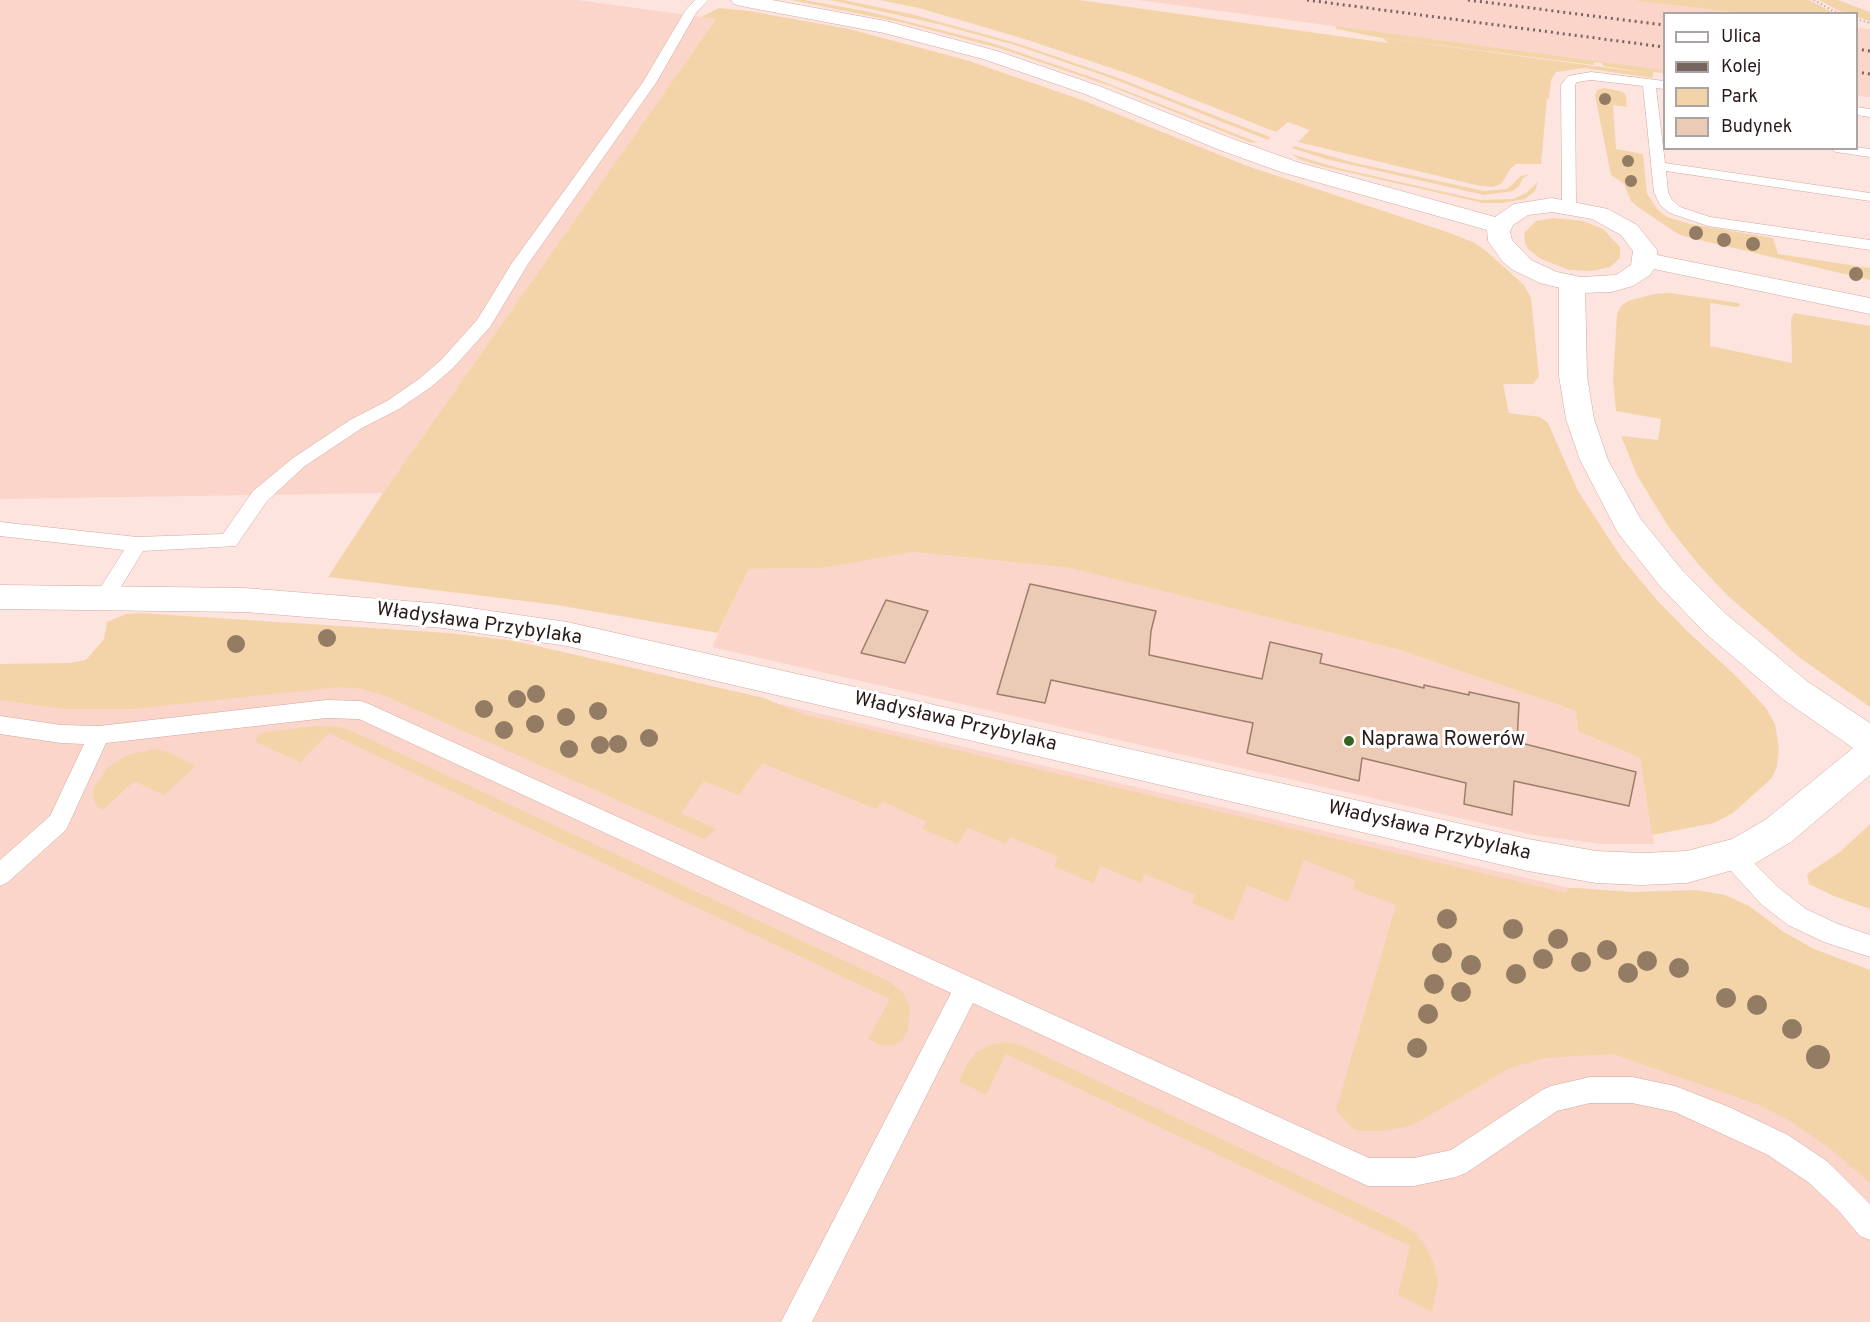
<!DOCTYPE html>
<html>
<head>
<meta charset="utf-8">
<style>
  body { margin:0 }
  #map { position:relative; width:1870px; height:1322px; overflow:hidden; background:#fde4de; font-family:Overpass,sans-serif }
  canvas { display:block }
  .legend { position:absolute; left:1663px; top:12px; width:195px; height:138px; box-sizing:border-box; background:#fff; border:2px solid #aaa4a3; margin:0; padding:8px 10px; list-style:none; font-size:18px; color:#2a1c18 }
  .legend li { display:flex; align-items:center; gap:12px; height:30px }
  .legend b { width:30px; border:2px solid #aaa4a3 }
</style>
</head>
<body>
<div id="map">
<canvas width="1870" height="1322"></canvas>
<ul class="legend">
<li><b style="height:8px;background:#fff"></b>Ulica</li>
<li><b style="height:8px;background:#776560"></b>Kolej</li>
<li><b style="height:16px;background:#f3d4a9"></b>Park</li>
<li><b style="height:16px;background:#eccbb6"></b>Budynek</li>
</ul>
</div>
<script>
const g = document.querySelector('canvas').getContext('2d');
g.lineJoin = 'round';
function paint(path, color) { g.fillStyle = color; g.fill(path, 'evenodd'); }
const poly = rows => new Path2D(rows.map(r => 'M' + r).join(''));
function stroke(path, color, width, dash) { g.strokeStyle = color; g.lineWidth = width; g.lineCap = dash ? 'butt' : 'round'; g.setLineDash(dash || []); g.stroke(path); }
function drawText(font, color, halo, rows, align = 'center') {
  g.font = font + ' Overpass,sans-serif'; g.lineWidth = 6; g.setLineDash([]); g.textBaseline = 'middle'; g.strokeStyle = halo; g.fillStyle = color; for (const [text, x, y, turn = 0] of rows) {
    g.save(); g.translate(x, y); g.rotate((+turn || 0) * Math.PI / 180); g.textAlign = isNaN(turn) ? turn : align; if (halo) g.strokeText(text, 0, 0); g.fillText(text, 0, 0); g.restore();
  }
}
const built = poly([
  [0,0,577,0,716,19,383,493,0,499],
  [1138,0,1630,0,1740,13,1664,14,1664,70],
  [1857,28,1870,29,1870,97,1857,96],
  [914,552,1070,568,1400,650,1576,711,1578,731,1640,758,1654,844,1601,844,1534,835,712,647,749,569,822,568],
  [594,671,762,700,1720,923,1870,980,1870,1322,0,1322,0,674]
]);
const green = poly([
  [791,0,804,0,870,12,992,43,1094,78,1259,143,1249,142,1110,86,1002,49,905,23],
  [830,0,843,0,911,14,1016,43,1113,76,1270,137,1268,140,1111,78,1015,45,938,24],
  [879,0,1079,0,1388,43,1383,38,1647,73,1603,66,1602,63,1594,62,1594,65,1376,37,1337,29,1335,26,1664,70,1664,73,1653,72,1653,78,1584,68,1556,72,1551,80,1549,99,1547,98,1541,164,1516,164,1510,169,1502,183,1493,187,1480,186,1298,142,1310,130,1288,122,1276,132,1132,75,1028,40,919,8],
  [1630,0,1809,0,1834,13,1740,13],
  [1819,0,1838,0,1870,12,1870,21,1857,17,1856,14,1845,13,1837,10],
  [719,8,749,11,849,29,966,60,1082,100,1250,167,1450,233,1475,243,1485,250,1524,285,1531,298,1539,377,1533,384,1503,384,1509,413,1540,417,1548,423,1578,491,1621,557,1656,599,1687,631,1737,677,1766,708,1775,724,1779,748,1777,766,1772,778,1733,813,1714,823,1652,835,1640,758,1578,731,1576,711,1400,650,1070,568,914,552,822,568,749,569,718,633,557,605,328,577,383,493,716,19,701,17],
  [1605,88,1623,92,1626,96,1627,107,1613,105,1616,149,1643,154,1647,194,1658,210,1667,217,1690,224,1773,238,1778,254,1870,268,1870,280,1687,237,1678,234,1638,207,1631,201,1624,184,1611,175,1595,95,1597,90],
  [1294,146,1355,163,1484,191,1507,189,1521,176,1530,174,1523,178,1519,186,1513,191,1484,195,1326,159,1292,148],
  [1291,154,1338,168,1480,200,1513,199,1526,193,1538,182,1535,191,1525,199,1502,203,1483,203,1325,167,1301,160],
  [1553,218,1583,221,1603,229,1620,247,1620,258,1610,267,1592,271,1569,270,1541,259,1528,249,1525,243,1524,233,1536,221],
  [1670,293,1739,303,1740,306,1736,307,1710,303,1710,346,1792,363,1791,319,1794,313,1870,326,1870,707,1800,658,1728,596,1698,564,1668,526,1637,475,1621,436,1658,440,1661,419,1616,411,1613,379,1617,314,1621,306,1628,301,1654,294],
  [139,613,449,633,515,641,764,698,802,714,1567,893,1568,888,1577,888,1632,892,1696,890,1725,895,1749,906,1784,932,1814,949,1870,970,1870,1183,1832,1150,1790,1121,1759,1105,1613,1054,1545,1058,1510,1068,1413,1125,1384,1131,1361,1131,1352,1128,1336,1110,1396,905,1353,889,1355,880,1304,860,1288,902,1247,885,1233,921,1192,903,1195,895,1145,874,1141,883,1101,866,1093,883,1054,866,1058,857,1010,837,1006,844,968,828,958,844,922,829,927,822,882,801,876,809,762,763,739,795,704,781,681,813,716,829,704,839,388,697,363,689,340,687,131,709,65,709,0,700,0,664,69,663,86,660,104,639,107,622,126,614],
  [316,726,340,727,352,731,890,982,904,994,910,1007,908,1031,902,1040,893,1046,880,1045,868,1039,890,999,329,733,300,762,256,742,258,735,265,732],
  [154,749,168,752,196,766,164,795,134,781,103,810,97,806,93,798,94,788,108,767,128,755],
  [1870,824,1870,909,1834,896,1809,884,1807,874,1840,852],
  [1006,1042,1021,1045,1398,1222,1415,1233,1427,1249,1434,1264,1438,1282,1432,1312,1398,1295,1410,1246,1006,1054,986,1095,959,1081,967,1064,976,1053,989,1045]
]);
const building = poly([
  [1030,584,1156,611,1151,631,1149,655,1262,679,1270,642,1322,654,1320,663,1424,688,1424,685,1469,695,1469,692,1519,703,1517,742,1636,772,1629,806,1514,781,1512,815,1464,804,1466,783,1362,758,1359,781,1247,753,1253,723,1051,680,1045,703,997,694,1030,584],
  [886,600,928,611,905,663,861,653,886,600]
]);
const path = poly([
  [1814,0,1839,14],
  [1856,19,1870,23]
]);
const service = poly([
  [695,0,708,0,696,13,656,83,528,264,490,327,453,368,431,387,399,409,362,428,305,466,267,501,236,546,143,551,111,603,104,606,97,603,94,598,124,550,0,536,0,522,137,537,223,534,253,491,293,458,350,420,387,401,419,379,441,360,477,320,512,263,643,82,685,11,695,0],
  [1591,72,1664,81,1664,89,1656,88,1665,163,1870,193,1870,201,1666,171,1668,192,1672,200,1680,207,1710,217,1870,240,1870,250,1708,226,1670,213,1660,205,1654,192,1643,86,1591,80,1577,82,1575,85,1576,207,1569,211,1564,210,1562,207,1561,85,1568,76,1591,72],
  [1856,107,1870,109,1870,117,1856,115,1856,107],
  [1856,147,1870,149,1870,157,1836,152,1829,148,1856,147],
  [326,700,361,701,369,704,1369,1158,1414,1158,1451,1150,1542,1090,1551,1086,1590,1077,1632,1077,1675,1086,1729,1107,1788,1135,1828,1162,1870,1204,1870,1240,1860,1236,1838,1210,1808,1182,1768,1155,1675,1112,1632,1103,1590,1103,1557,1111,1466,1173,1456,1177,1414,1186,1368,1186,973,1003,812,1322,781,1322,951,993,359,719,326,718,106,743,66,830,8,882,0,886,0,860,50,816,84,744,61,743,0,734,0,716,61,725,99,726,326,700],
  [1732,846,1740,849,1779,888,1806,909,1838,924,1870,935,1870,957,1824,942,1788,925,1761,904,1724,863,1720,856,1724,849,1732,846]
]);
const minor = poly([
  [1572,275,1581,278,1585,283,1587,376,1594,419,1608,460,1640,518,1682,570,1726,614,1808,682,1870,723,1870,775,1791,842,1754,864,1687,883,1642,885,1596,883,1528,871,567,646,443,628,245,612,0,609,0,585,245,588,443,604,567,622,1528,839,1596,851,1642,853,1687,851,1732,839,1765,820,1853,748,1784,700,1704,632,1660,586,1618,533,1580,460,1566,419,1559,376,1559,283,1563,278,1572,275]
]);
const tertiary = poly([
  [731,0,772,0,886,21,997,51,1099,86,1233,139,1297,162,1495,217,1514,204,1552,198,1608,209,1637,225,1657,250,1657,255,1870,298,1870,314,1654,269,1650,275,1633,286,1611,292,1581,293,1540,283,1513,270,1503,262,1488,241,1487,230,1281,172,1217,149,1085,94,983,59,884,33,741,6,734,4,731,0],
  [1552,212,1592,219,1621,235,1633,251,1631,265,1616,275,1581,277,1557,272,1531,260,1512,240,1510,232,1513,225,1528,215,1552,212]
]);
const rail = poly([
  [1307,0,1664,47],
  [1468,0,1664,25],
  [1856,49,1870,51],
  [1856,72,1870,74]
]);
const trees = [
  [1605,99,6],
  [1628,161,6],
  [1631,181,6],
  [1696,233,7],
  [1724,240,7],
  [1753,244,7],
  [1856,274,7],
  [327,638,9],
  [236,644,9],
  [536,694,9],
  [517,699,9],
  [484,709,9],
  [598,711,9],
  [566,717,9],
  [535,724,9],
  [504,730,9],
  [649,738,9],
  [618,744,9],
  [600,745,9],
  [569,749,9],
  [1447,919,10],
  [1513,929,10],
  [1558,939,10],
  [1607,950,10],
  [1442,953,10],
  [1543,959,10],
  [1647,961,10],
  [1581,962,10],
  [1471,965,10],
  [1679,968,10],
  [1628,973,10],
  [1516,974,10],
  [1434,984,10],
  [1461,992,10],
  [1726,998,10],
  [1757,1005,10],
  [1428,1014,10],
  [1792,1029,10],
  [1417,1048,10],
  [1818,1057,12]
];
const markers = [
  [1349,741,6,"#346324"]
];
const streetNames = [
  ["Władysława Przybylaka",479,625,8],
  ["Władysława Przybylaka",955,723,13],
  ["Władysława Przybylaka",1429,832,13]
];
const poiNames = [
  ["Naprawa Rowerów",1361,741]
];
paint(built, '#fbd4ca');
paint(green, '#f3d4a9');
paint(building, '#eccbb6');
stroke(building, '#9d7e6b', 1.5);
stroke(service, '#d0a9a0', 1);
stroke(minor, '#d0a9a0', 1);
stroke(tertiary, '#d0a9a0', 1);
stroke(path, '#b49f9a', 2, [1, 3]);
paint(service, '#fff');
paint(minor, '#fff');
paint(tertiary, '#fff');
stroke(rail, '#776560', 3, [2, 4]);
g.fillStyle = '#937b64';
for (const [x, y, r] of trees) { g.beginPath(); g.arc(x, y, r, 0, 2 * Math.PI); g.fill(); }
for (const [x, y, r, color] of markers) { const dot = new Path2D(); dot.arc(x, y, r, 0, 2 * Math.PI); g.fillStyle = color; g.fill(dot); stroke(dot, '#fff', 2); }
drawText('20px', '#2a1c18', '#fff', streetNames);
drawText('20px', '#2a1c18', '#fff', poiNames, 'left');
</script>
</body>
</html>
